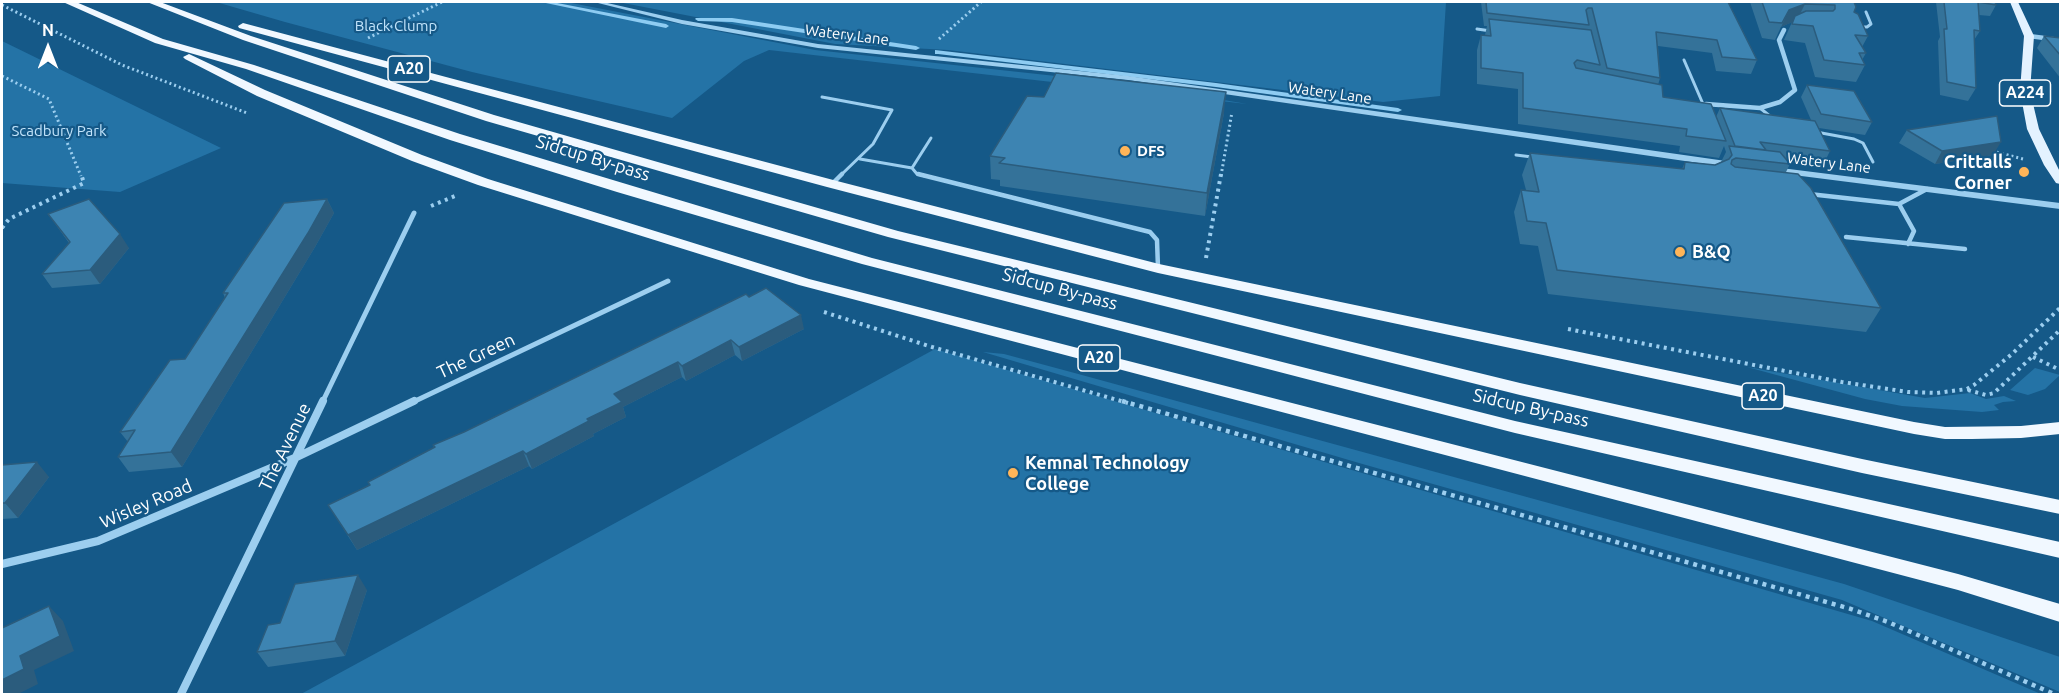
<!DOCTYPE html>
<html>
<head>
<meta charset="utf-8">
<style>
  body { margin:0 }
  #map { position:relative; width:2062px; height:696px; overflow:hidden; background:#155988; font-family:Ubuntu,sans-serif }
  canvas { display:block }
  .frame { position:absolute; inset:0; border:3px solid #fff; pointer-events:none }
  .north { position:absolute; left:18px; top:18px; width:60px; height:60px; -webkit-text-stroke:4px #155988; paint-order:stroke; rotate:0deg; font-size:16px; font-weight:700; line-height:24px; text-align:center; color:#fff }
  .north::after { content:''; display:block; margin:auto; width:21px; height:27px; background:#fff; clip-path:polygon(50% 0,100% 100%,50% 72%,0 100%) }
</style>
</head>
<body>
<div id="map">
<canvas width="2062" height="696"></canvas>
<div class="frame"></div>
<div class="north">N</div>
</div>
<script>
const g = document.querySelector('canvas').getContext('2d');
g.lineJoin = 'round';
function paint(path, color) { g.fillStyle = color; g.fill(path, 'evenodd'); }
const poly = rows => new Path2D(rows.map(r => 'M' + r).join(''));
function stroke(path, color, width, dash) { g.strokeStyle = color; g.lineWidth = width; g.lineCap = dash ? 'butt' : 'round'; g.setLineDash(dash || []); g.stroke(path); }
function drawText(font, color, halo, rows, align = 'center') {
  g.font = font + ' Ubuntu,sans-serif'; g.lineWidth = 4.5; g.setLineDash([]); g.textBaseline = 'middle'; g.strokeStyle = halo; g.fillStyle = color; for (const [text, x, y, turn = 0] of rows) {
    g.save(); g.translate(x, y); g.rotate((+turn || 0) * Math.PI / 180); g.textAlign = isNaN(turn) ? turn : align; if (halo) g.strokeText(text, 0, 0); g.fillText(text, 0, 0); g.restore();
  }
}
const green = poly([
  [216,2,566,2,815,50,1130,84,1247,104,769,50,744,61,672,118,472,72,285,22],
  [618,2,1446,2,1440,96,1383,102,948,50,835,44],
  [2,41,221,148,120,192,2,183],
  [935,349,1872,621,2041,694,301,694],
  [983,352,1004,354,1082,375,1844,584,2060,657,2060,692,1842,600,1359,463],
  [1747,367,1925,398,1970,393,1986,399,2004,396,2016,401,2003,402,1994,405,1999,410,1982,412,1902,406,1865,399],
  [2035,368,2060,375,2045,389,2028,395,2010,390]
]);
const stream = poly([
  [541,2,552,2,666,24,669,26,666,28,541,2],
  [696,18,732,18,916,46,920,48,916,50,732,22,698,21,695,19,696,18],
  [935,50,1216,83,1398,108,1402,110,1398,112,1216,87,938,54,935,54,935,50]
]);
const pathFar2 = poly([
  [2,5,122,65,247,113],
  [368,38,442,2],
  [939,39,981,2],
  [2,76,49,99,81,176],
  [1992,151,2023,159],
  [1221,176,1232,112]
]);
const pathFar1 = poly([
  [431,206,455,196],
  [2,228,9,219,84,183,81,174],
  [1206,258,1221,174],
  [824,312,932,347,1128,403],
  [1568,329,1842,382,1908,392,1937,393,1967,389,1974,385,2012,354,2060,308],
  [2033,357,2060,370],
  [1968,390,1986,395,1994,393,2060,330]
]);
const path = poly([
  [1122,401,1851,609,1888,622,2054,694]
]);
const serviceFar1 = poly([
  [1860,27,1867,27,1871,24,1866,12],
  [1477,29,1491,31],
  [1684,60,1703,104],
  [822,97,892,110,873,144,840,176],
  [1760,108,1771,117],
  [1816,132,1854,139,1863,143,1873,162],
  [1516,155,1532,157],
  [860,159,912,168],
  [925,176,917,174,912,168,931,138]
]);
const service = poly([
  [918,174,1150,232,1157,240,1158,268],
  [832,184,842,174],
  [1809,194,1899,204],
  [1846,237,1965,249],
  [1908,244,1914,231,1899,204,1927,189]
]);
const minorFar2 = poly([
  [2029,36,2060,40],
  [1706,104,1760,108,1780,102,1795,90,1779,40,1784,30]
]);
const minorFar1 = poly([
  [322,403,414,213],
  [411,403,668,281]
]);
const minor = poly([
  [2,564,98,541,297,457,414,401],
  [181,694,323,401]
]);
const tertiary = poly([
  [594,2,603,2,682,20,818,44,1128,76,1733,162,1737,165,1733,168,1128,80,818,48,682,24,594,2],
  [1773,167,2060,203,2060,209,1770,172,1770,168,1773,167]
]);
const primary = poly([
  [2010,2,2018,2,2034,36,2030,91,2039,129,2060,172,2060,184,2056,183,2044,165,2027,129,2020,91,2024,36,2010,2]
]);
const trunk = poly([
  [63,2,76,2,163,39,254,65,460,134,872,258,1515,421,2060,542,2060,558,1515,433,862,264,617,192,450,140,246,69,155,43,63,2],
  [147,2,160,2,251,36,494,115,898,231,1520,383,1862,459,2060,500,2060,514,1862,473,1520,395,888,237,486,121,243,40,147,2],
  [243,23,837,181,1159,264,1914,422,1945,427,2021,426,2060,422,2060,434,2021,438,1972,439,1945,439,1914,434,1158,273,827,187,239,28,238,26,243,23],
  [189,54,265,90,422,155,488,179,809,279,1958,574,2060,604,2060,622,1958,590,799,285,478,185,412,161,257,96,185,59,183,57,189,54]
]);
const wall = poly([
  [1481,2,1728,2,1757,60,1751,74,1716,71,1712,53,1658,46,1660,78,1658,85,1663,97,1716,117,1720,108,1811,120,1801,97,1807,85,1872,122,1865,135,1819,128,1830,151,1823,165,1786,160,1790,164,1786,172,1881,308,1866,332,1548,294,1538,246,1520,244,1514,212,1521,190,1526,190,1522,175,1530,153,1682,169,1685,162,1715,165,1721,162,1726,152,1724,146,1719,158,1679,152,1680,146,1518,124,1518,89,1477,84,1477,50,1481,35,1485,35,1487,26,1484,26],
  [1750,2,1854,2,1854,12,1868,36,1862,47,1866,53,1862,60,1865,65,1856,82,1815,77,1805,43,1784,40,1792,22,1781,27,1775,40,1762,38],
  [1936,2,1995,2,1996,5,1990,16,1979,15,1980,31,1974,40,1976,88,1968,101,1940,95,1938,41,1940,37],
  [2044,36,2061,38,2061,79,2037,48],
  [1224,113,1205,216,1000,186,1000,180,991,179,990,156],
  [1907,130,1993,155,1935,164,1899,143],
  [327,199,334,213,315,247,182,467,129,472,118,457,128,442,120,432,185,359,225,298,223,293],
  [48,214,129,248,100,284,52,288,42,274,69,243],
  [749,297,804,329,742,361,735,355,686,381,682,377,623,407,626,417,593,434,594,436,532,469,529,466,357,550,328,505,370,485,434,448,433,445,464,432],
  [2,465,49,477,18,518,2,519],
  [367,590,345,656,268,667,257,652,280,623]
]);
const shadedWall = poly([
  [1805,4,1797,20,1781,27,1775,40,1789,10],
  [1226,92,1224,113,1205,216,1207,193],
  [2001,142,1993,155,1935,164,1942,151],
  [327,199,334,213,315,247,182,467,171,452],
  [120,234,129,248,100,284,90,270],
  [801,315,804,329,742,361,739,347],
  [731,340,735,355,686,381,682,366],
  [678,362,682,377,623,407,626,417,593,434,594,436,532,469,526,454,587,419,614,394],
  [523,451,529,466,357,550,348,535],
  [37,462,49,477,18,518,5,503],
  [358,575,367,590,345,656,335,641],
  [49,606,63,621,74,651,34,670,38,684,18,694,2,694,2,680,20,656]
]);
const building = poly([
  [1486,2,1728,2,1757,60,1722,57,1717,40,1656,32,1660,78,1607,68,1592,8,1588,8,1586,10,1589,25,1487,13,1486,2],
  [1762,2,1854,2,1856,7,1854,12,1858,14,1868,36,1855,35,1866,53,1859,53,1865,65,1824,60,1813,26,1792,24,1795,16,1806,11,1833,11,1835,9,1835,5,1805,4,1789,10,1782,23,1769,22,1762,2],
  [1944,2,1995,2,1996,5,1978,2,1980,31,1974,30,1976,88,1947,82,1944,29,1947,29,1944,2],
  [1489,19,1591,30,1600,65,1577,60,1574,63,1576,68,1662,85,1663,97,1711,104,1726,141,1686,136,1687,129,1523,108,1523,73,1481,68,1481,35,1491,36,1489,19],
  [2044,36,2061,38,2061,56,2044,36],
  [1056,73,1226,92,1207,193,999,163,1005,158,990,156,1027,96,1044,97,1056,73],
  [1807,85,1854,91,1872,122,1821,114,1807,85],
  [1720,108,1815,121,1830,151,1760,142,1766,150,1735,146,1720,108],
  [1997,116,2001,142,1942,151,1907,130,1997,116],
  [1729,146,1780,152,1790,164,1736,158,1732,160,1731,164,1735,167,1798,174,1811,188,1881,308,1557,270,1546,223,1527,221,1521,190,1539,192,1530,153,1684,169,1685,162,1715,165,1729,159,1732,155,1729,146],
  [89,199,120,234,90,270,42,274,70,242,48,214,89,199],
  [327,199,308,233,171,452,118,457,135,430,120,432,170,360,185,359,228,293,223,293,284,203,327,199],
  [766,288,801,315,739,347,731,340,682,366,678,362,614,394,622,402,587,419,589,421,526,454,523,451,348,535,328,505,370,485,368,482,435,447,433,445,464,432,746,294,749,297,766,288],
  [37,462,5,503,2,503,2,465,37,462],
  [358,575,335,641,257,652,268,625,280,623,295,584,358,575],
  [49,606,60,636,20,656,24,669,2,680,2,628,49,606]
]);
const markers = [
  [1125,151,6,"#ffb559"],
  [2024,172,6,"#ffb559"],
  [1680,252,6,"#ffb559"],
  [1013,473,6,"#ffb559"]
];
const farParknames = [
  ["Black Clump",396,26],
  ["Scadbury Park",59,131]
];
const farStreetnames = [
  ["Watery Lane",847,35,7],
  ["Watery Lane",1330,93,8],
  ["Watery Lane",1829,163,7]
];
const farPoinames = [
  ["DFS",1137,151]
];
const shields = [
  [409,69,42],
  [2025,93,51],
  [1099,358,42],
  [1763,396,42]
];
const shieldNames = [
  ["A20",409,69],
  ["A224",2025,93],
  ["A20",1099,358],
  ["A20",1763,396]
];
const streetNames = [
  ["Sidcup By-pass",593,158,17],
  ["Sidcup By-pass",1060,289,15],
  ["The Green",476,356,-25],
  ["Sidcup By-pass",1531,408,13],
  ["The Avenue",285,447,-64],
  ["Wisley Road",146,504,-23]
];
const poiNames = [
  ["Crittalls",2012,162,"right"],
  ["Corner",2012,183,"right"],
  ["B&Q",1692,252],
  ["Kemnal Technology",1025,463],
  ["College",1025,484]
];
paint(green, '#2473a6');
paint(stream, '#8eccf2');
stroke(pathFar2, '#9cceef', 3, [2, 3]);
stroke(pathFar1, '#9cceef', 4, [3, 4.5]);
stroke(path, '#9cceef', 4.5, [4, 5]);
stroke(serviceFar1, '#9cceef', 3);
stroke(service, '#9cceef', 4.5);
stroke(minorFar2, '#9cceef', 4.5);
stroke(minorFar1, '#9cceef', 5);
stroke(minor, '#9cceef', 8);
paint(tertiary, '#9cceef');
paint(primary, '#e3f2ff');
paint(trunk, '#f1f8ff');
paint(wall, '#347299');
paint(shadedWall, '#2b5c7d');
paint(building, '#3d84b2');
stroke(building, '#2b5c7d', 1.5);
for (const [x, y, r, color] of markers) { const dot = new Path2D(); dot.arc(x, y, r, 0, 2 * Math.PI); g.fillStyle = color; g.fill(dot); stroke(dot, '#155988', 2); }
drawText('15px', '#c2e4fb', '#155988', farParknames);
drawText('15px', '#fff', '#155988', farStreetnames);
drawText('bold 15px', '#fff', '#155988', farPoinames, 'left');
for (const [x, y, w] of shields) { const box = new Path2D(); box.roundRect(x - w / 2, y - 13, w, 26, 4.5); g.fillStyle = '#155988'; g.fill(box); stroke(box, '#fff', 1.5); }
drawText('bold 16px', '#fff', null, shieldNames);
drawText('18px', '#fff', '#155988', streetNames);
drawText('bold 18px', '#fff', '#155988', poiNames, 'left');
</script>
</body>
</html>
